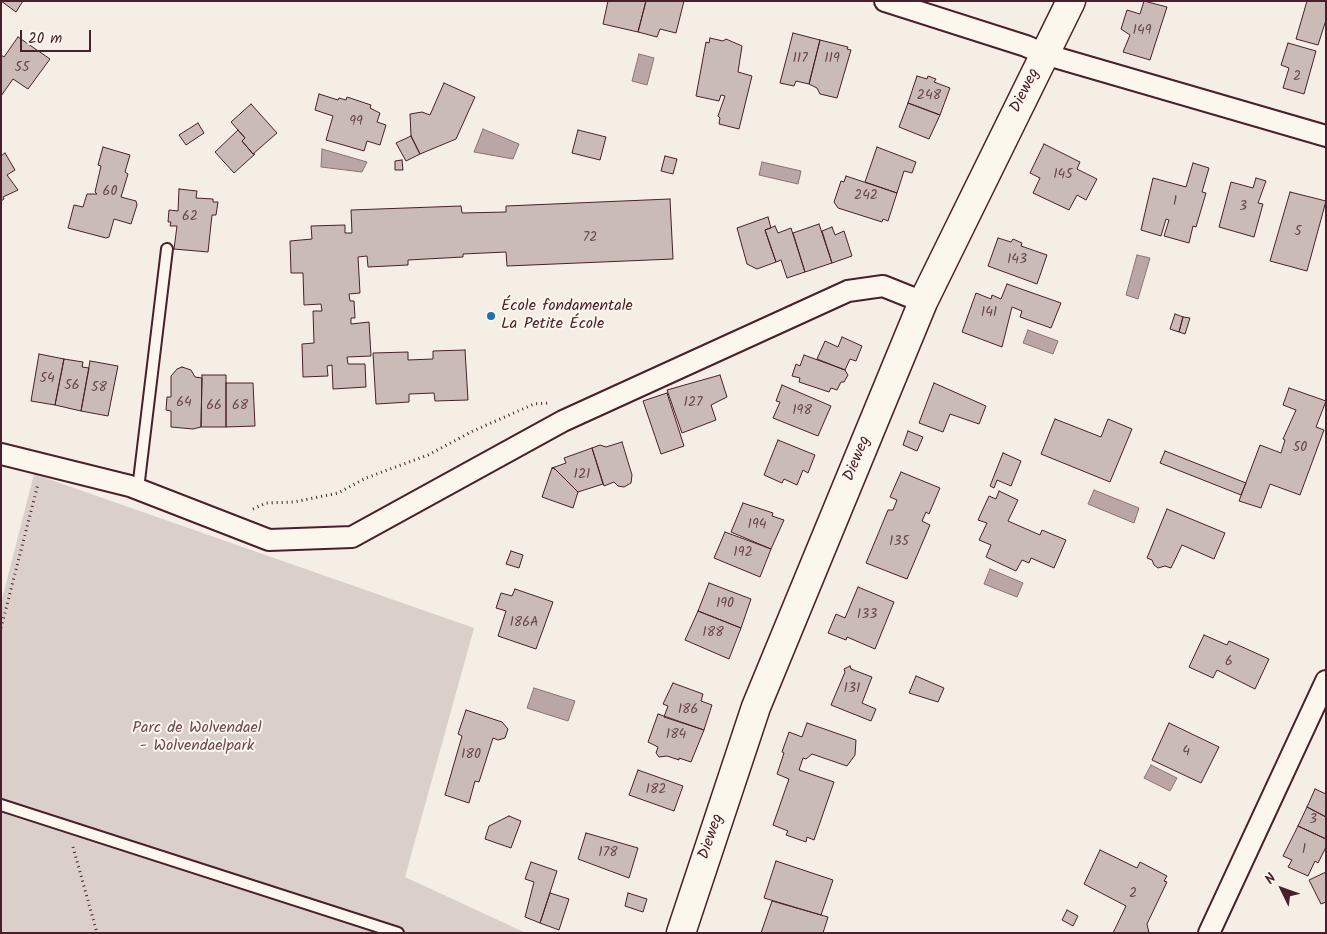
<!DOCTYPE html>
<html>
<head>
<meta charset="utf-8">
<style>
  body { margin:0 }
  #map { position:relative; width:1327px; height:934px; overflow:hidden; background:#f4eee4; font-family:Kalam,sans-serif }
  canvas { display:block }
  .frame { position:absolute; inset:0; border:2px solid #4a1f2b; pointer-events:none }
  .north { position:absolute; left:1257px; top:864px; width:50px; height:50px; -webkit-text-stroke:4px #fbf7ec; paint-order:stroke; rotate:312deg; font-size:14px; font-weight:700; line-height:20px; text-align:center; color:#4a1f2b }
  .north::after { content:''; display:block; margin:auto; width:18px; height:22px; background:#4a1f2b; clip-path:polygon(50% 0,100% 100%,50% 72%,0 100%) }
  .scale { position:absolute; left:20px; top:30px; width:71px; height:22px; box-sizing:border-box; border:2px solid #4a1f2b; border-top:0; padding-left:6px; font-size:15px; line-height:18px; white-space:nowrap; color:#4a1f2b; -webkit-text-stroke:4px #fbf7ec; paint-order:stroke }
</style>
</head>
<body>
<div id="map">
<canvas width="1327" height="934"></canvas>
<div class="frame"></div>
<div class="north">N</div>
<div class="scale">20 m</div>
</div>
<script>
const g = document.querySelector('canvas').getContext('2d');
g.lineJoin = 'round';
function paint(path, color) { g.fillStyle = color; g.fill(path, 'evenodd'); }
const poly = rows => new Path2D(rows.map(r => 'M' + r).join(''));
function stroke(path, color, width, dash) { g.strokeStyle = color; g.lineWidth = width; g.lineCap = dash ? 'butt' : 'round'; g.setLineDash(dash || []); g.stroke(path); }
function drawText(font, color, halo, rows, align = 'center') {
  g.font = font + ' Kalam,sans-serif'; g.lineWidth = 4; g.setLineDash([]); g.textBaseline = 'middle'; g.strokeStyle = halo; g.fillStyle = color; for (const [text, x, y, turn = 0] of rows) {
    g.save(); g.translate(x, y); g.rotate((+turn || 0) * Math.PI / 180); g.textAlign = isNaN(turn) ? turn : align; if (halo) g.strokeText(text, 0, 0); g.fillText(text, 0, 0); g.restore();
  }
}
const green = poly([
  [34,474,474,628,405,877,526,933,1,933,1,603]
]);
const water = poly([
  [639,54,654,58,647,85,632,81,639,54],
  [483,129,519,144,513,159,474,152,483,129],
  [322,149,367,162,362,172,321,167,322,149],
  [762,162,801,171,798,184,759,175,762,162],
  [1137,255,1150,258,1138,299,1126,295,1137,255],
  [1028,330,1058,341,1053,354,1023,343,1028,330],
  [1094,490,1139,508,1134,523,1088,504,1094,490],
  [990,569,1023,583,1017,597,984,584,990,569],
  [534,688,575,701,568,721,527,708,534,688],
  [1151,765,1177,778,1170,791,1144,778,1151,765]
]);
const building = poly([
  [1,1,23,1,16,12,1,1],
  [608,1,646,1,638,32,603,24,608,1],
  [646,1,684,1,676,33,660,29,657,37,638,32,646,1],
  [1144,1,1167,7,1150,60,1123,52,1130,35,1121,29,1127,10,1140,14,1144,1],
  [1307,1,1326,1,1326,20,1318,45,1296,39,1307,1],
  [793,33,820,40,809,84,796,81,794,86,780,83,793,33],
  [18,37,50,59,28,89,13,79,1,96,1,55,4,57,18,37],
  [710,38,723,41,726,39,742,46,738,72,752,76,739,129,719,124,720,118,718,116,725,96,721,95,719,101,696,96,706,42,709,43,710,38],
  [820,40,848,47,847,49,851,50,837,98,820,94,817,88,809,84,820,40],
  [1288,43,1316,51,1304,94,1283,88,1289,68,1281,65,1288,43],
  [917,76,927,79,928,76,936,79,934,82,950,88,940,115,908,103,917,76],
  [444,83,475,97,456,139,420,154,411,136,410,114,422,112,430,115,444,83],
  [319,94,338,100,339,98,346,100,347,97,371,105,370,108,380,113,377,122,386,125,380,145,367,141,364,151,326,140,333,116,315,110,319,94],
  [908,103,940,115,929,139,899,127,908,103],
  [251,104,277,133,253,154,242,141,245,138,231,122,251,104],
  [198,123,204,133,186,145,179,135,198,123],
  [238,130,245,138,242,141,253,154,255,154,234,173,215,152,238,130],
  [578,130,606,137,600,160,572,153,578,130],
  [411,136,420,154,406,161,396,143,411,136],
  [1044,144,1080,162,1077,169,1097,179,1086,200,1077,195,1069,210,1033,193,1040,178,1030,173,1044,144],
  [103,147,130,155,125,172,128,174,121,197,136,201,137,205,131,224,114,219,109,237,106,238,68,228,74,205,83,207,87,194,97,194,95,192,101,166,98,165,103,147],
  [877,147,916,162,912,173,904,171,897,193,865,182,877,147],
  [5,153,15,170,7,175,18,190,3,197,4,199,1,201,1,156,5,153],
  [665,156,677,159,673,174,661,171,665,156],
  [402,160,403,170,395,170,395,161,402,160],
  [1193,163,1209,168,1202,192,1206,193,1196,227,1193,226,1189,243,1164,236,1169,220,1166,219,1161,236,1141,230,1153,178,1186,187,1193,163],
  [846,176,897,193,888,221,883,219,882,222,838,208,834,202,841,181,844,182,846,176],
  [1256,178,1266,181,1258,203,1263,204,1254,237,1219,227,1231,182,1253,188,1256,178],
  [179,189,197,191,196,198,213,199,213,202,218,202,216,215,212,215,208,252,174,249,177,226,170,226,171,222,168,222,169,210,178,211,179,189],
  [1290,192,1326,201,1307,271,1270,261,1290,192],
  [670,199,673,259,507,266,506,252,463,254,463,257,408,260,408,265,368,267,367,256,358,257,360,293,349,294,350,301,354,301,355,318,351,318,351,324,369,322,371,356,347,357,348,364,365,364,366,387,333,389,332,365,327,366,328,376,303,377,302,344,314,343,313,311,322,311,321,304,304,305,303,273,291,273,290,241,312,239,311,226,345,225,345,233,352,233,351,210,461,206,462,213,506,212,506,206,670,199],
  [768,217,771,228,765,230,776,262,757,269,747,264,737,228,768,217],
  [819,224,832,263,805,272,793,233,819,224],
  [775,226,778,233,791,228,805,272,787,278,781,260,776,262,765,230,775,226],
  [832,227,835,235,844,231,852,256,832,263,822,231,832,227],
  [998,238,1011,242,1013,239,1022,243,1021,246,1047,255,1037,284,988,266,998,238],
  [1007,284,1061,303,1051,328,1020,317,1022,311,1012,307,1002,347,962,332,976,293,991,299,992,295,1001,299,1007,284],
  [1175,314,1183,317,1179,332,1170,329,1175,314],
  [1183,317,1190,318,1185,334,1179,332,1183,317],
  [842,337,862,346,856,361,850,359,845,370,817,359,825,341,838,347,842,337],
  [465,350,468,400,435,401,434,393,409,394,409,402,376,404,373,353,408,352,408,360,433,359,433,351,465,350],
  [39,354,64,359,55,405,31,401,39,354],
  [804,355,845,370,848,375,844,382,841,382,837,390,831,388,829,392,799,382,800,378,792,376,796,364,800,366,804,355],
  [64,359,83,362,82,367,89,368,81,411,55,405,64,359],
  [90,361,118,366,108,416,81,411,90,361],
  [182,367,191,370,195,377,202,378,201,427,193,429,171,427,171,411,166,410,167,397,171,397,171,376,177,369,182,367],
  [202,375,226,375,226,427,201,427,202,375],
  [720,375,727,397,711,405,716,420,682,433,667,390,720,375],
  [226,383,253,383,255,426,226,427,226,383],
  [934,383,986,406,979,424,950,414,943,432,919,423,934,383],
  [782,385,831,406,818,436,773,418,780,402,776,401,782,385],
  [1289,388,1326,401,1316,427,1324,430,1300,495,1270,484,1261,508,1239,501,1260,445,1281,453,1285,440,1283,439,1296,410,1283,405,1289,388],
  [667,393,684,446,661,454,643,401,667,393],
  [1055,419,1101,437,1108,419,1132,429,1110,482,1041,454,1055,419],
  [908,431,923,437,917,451,903,445,908,431],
  [778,440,815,455,808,473,803,470,797,485,784,479,782,483,764,475,778,440],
  [622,442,632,475,631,483,624,487,618,486,614,482,604,486,592,448,600,445,606,447,622,442],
  [592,448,603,484,578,492,555,469,552,468,566,463,564,458,592,448],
  [1165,451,1246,483,1241,495,1160,463,1165,451],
  [1003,453,1021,461,1011,486,997,480,994,488,990,486,1003,453],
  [552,468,555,469,578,492,573,508,542,497,552,468],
  [901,472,940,488,929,514,926,512,922,521,930,525,907,579,866,563,888,510,893,510,897,500,890,497,901,472],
  [999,491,1018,500,1008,521,1040,535,1042,530,1066,540,1054,568,1031,558,1029,563,1022,560,1016,571,986,557,991,545,979,540,987,523,978,520,989,496,996,499,999,491],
  [743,503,773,513,772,516,784,520,771,549,731,532,743,503],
  [1167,509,1225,533,1214,559,1182,545,1171,568,1165,566,1158,568,1154,565,1152,560,1147,558,1167,509],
  [725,532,771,549,760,577,714,558,725,532],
  [511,551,523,555,519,568,506,564,511,551],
  [709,583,751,599,741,628,698,611,709,583],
  [858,587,894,602,875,649,847,637,846,640,828,633,836,614,845,618,858,587],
  [515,589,553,602,536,649,498,636,506,611,496,608,501,593,512,596,515,589],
  [698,611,741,628,729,659,685,640,698,611],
  [1204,635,1227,645,1229,641,1269,659,1255,689,1217,670,1213,678,1189,667,1204,635],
  [850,666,851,669,872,677,862,703,876,709,871,721,831,705,845,672,844,669,850,666],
  [916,676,944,688,938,702,909,693,916,676],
  [673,683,703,694,701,701,712,705,704,730,664,717,668,706,663,704,673,683],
  [466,710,502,722,508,729,505,738,498,740,493,738,479,782,475,781,469,803,445,795,462,736,458,734,466,710],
  [658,714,704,730,691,762,679,758,679,760,667,756,659,757,656,753,658,747,648,742,658,714],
  [807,723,856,740,855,755,847,766,812,754,806,759,803,758,799,770,834,782,814,840,807,837,806,842,786,835,788,831,773,825,789,779,777,774,784,753,782,752,789,732,802,737,807,723],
  [1169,723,1219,747,1201,783,1152,760,1169,723],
  [638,770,683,786,674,811,629,795,638,770],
  [1315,789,1326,794,1326,817,1307,807,1315,789],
  [1307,807,1326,817,1326,839,1298,826,1307,807],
  [509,816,521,821,511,848,485,839,489,826,509,816],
  [1298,826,1326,839,1326,847,1318,863,1315,861,1308,876,1288,867,1292,860,1283,856,1298,826],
  [586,833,638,848,629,878,578,859,586,833],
  [1100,850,1137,868,1140,862,1167,876,1164,881,1167,882,1147,924,1149,933,1113,933,1126,906,1084,884,1100,850],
  [776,861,833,880,821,915,764,898,776,861],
  [531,862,557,871,540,923,525,917,534,882,525,879,531,862],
  [1326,872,1326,902,1321,904,1309,880,1326,872],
  [550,893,569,899,559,930,540,923,550,893],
  [628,893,647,899,643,912,625,906,628,893],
  [772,901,828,917,823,933,761,933,772,901],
  [1067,910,1078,916,1073,926,1062,920,1067,910]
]);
const path = poly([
  [253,509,266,503,294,502,338,493,366,478,428,455,473,431,534,404,549,403],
  [1,628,38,484],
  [73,847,97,933]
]);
const lane = poly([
  [138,489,167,249],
  [1,805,398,933]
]);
const street = poly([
  [885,1,1026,46,1044,54,1326,136],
  [1,454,130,486,269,540,352,537,563,421,848,291,883,286,923,302],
  [1209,933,1326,681]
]);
const secondary = poly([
  [681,933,756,707,923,302,1071,1]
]);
const markers = [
  [491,316,5,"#1f6fb2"]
];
const numberNames = [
  ["149",1142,32],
  ["117",800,60],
  ["119",832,60],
  ["55",22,69],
  ["2",1297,78],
  ["248",929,97],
  ["99",356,123],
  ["145",1063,176],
  ["60",110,193],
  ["242",866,197],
  ["1",1175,203],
  ["3",1243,208],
  ["62",190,218],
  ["5",1298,233],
  ["72",590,239],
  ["143",1017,261],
  ["141",989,314],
  ["54",47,380],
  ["56",72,387],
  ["58",99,389],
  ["64",184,404],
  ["127",693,404],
  ["66",214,407],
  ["68",240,407],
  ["198",802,412],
  ["50",1300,449],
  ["121",582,476],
  ["194",757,526],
  ["135",899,543],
  ["192",743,554],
  ["190",725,605],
  ["133",867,616],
  ["186A",524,624],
  ["188",713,634],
  ["6",1229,663],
  ["131",852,690],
  ["186",688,711],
  ["184",676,736],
  ["4",1186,753],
  ["180",471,756],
  ["182",656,791],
  ["3",1313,821],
  ["1",1304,851],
  ["178",608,854],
  ["2",1133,895]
];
const streetNames = [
  ["Dieweg",1026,91,-64],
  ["Dieweg",858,459,-68],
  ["Dieweg",712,837,-71]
];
const poiNames = [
  ["École fondamentale",501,307],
  ["La Petite École",501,325]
];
const parkNames = [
  ["Parc de Wolvendael",197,729],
  ["- Wolvendaelpark",197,747]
];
paint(green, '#dbd0c9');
paint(water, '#baa7a5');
stroke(water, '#8d7174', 1);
paint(building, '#cabbb6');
stroke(building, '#4a1f2b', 1);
stroke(lane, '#4a1f2b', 14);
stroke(street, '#4a1f2b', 24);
stroke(secondary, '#4a1f2b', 31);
stroke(path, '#4a1f2b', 3, [1, 4]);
stroke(lane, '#fbf7ec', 10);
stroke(street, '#fbf7ec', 20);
stroke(secondary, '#fbf7ec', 28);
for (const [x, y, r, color] of markers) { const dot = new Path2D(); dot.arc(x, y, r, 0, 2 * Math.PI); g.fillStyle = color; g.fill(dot); stroke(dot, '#fbf7ec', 2); }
drawText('14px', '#6a464e', null, numberNames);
drawText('16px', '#4a1f2b', '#fbf7ec', streetNames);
drawText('16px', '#4a1f2b', '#fbf7ec', poiNames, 'left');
drawText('16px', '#6e4b52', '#fbf7ec', parkNames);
</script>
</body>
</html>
